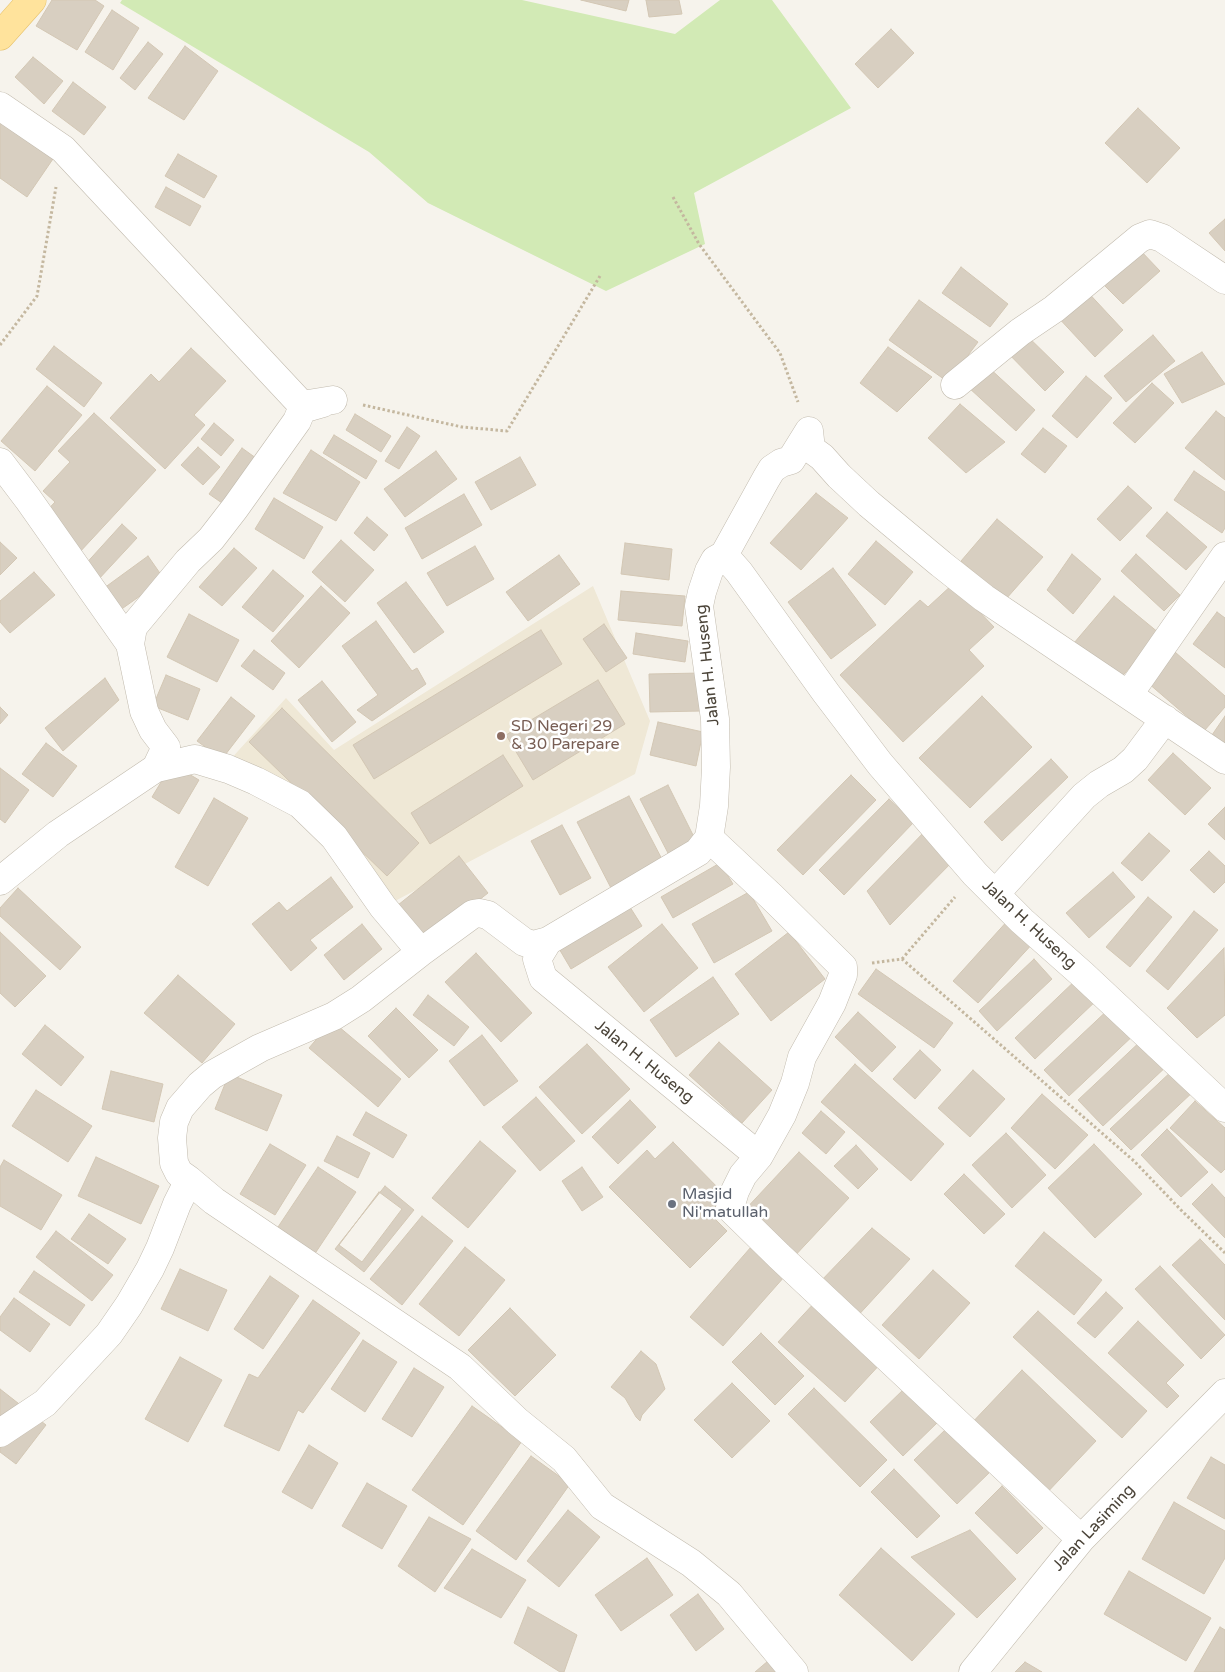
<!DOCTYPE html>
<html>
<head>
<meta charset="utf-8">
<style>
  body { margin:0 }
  canvas { display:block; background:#f6f3ec }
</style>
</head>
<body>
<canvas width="1225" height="1672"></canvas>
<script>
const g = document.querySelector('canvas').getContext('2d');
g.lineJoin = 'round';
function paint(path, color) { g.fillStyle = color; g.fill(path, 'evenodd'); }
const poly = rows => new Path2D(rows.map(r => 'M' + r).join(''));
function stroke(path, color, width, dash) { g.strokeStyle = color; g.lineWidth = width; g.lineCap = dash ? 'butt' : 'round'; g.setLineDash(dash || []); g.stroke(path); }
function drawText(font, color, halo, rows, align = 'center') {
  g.font = font + ' "Varela Round",sans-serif'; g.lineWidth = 5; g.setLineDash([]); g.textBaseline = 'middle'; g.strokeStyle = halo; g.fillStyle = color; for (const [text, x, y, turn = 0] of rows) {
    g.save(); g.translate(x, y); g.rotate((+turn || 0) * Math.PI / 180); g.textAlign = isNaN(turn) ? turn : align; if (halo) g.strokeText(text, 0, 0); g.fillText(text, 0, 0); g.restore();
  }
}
const education = poly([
  [593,586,650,721,635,774,395,901,229,761,286,698,334,750]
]);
const green = poly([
  [122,0,522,0,675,34,720,0,772,0,851,108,694,193,705,244,606,291,428,203,369,152,120,3]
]);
const building = poly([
  [52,0,95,0,104,6,77,50,36,26,52,0],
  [581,0,629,0,626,11,581,0],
  [646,0,679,0,682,14,649,17,646,0],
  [112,10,139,28,113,70,85,52,112,10],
  [891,29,914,53,878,88,855,64,891,29],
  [148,42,163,54,135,90,120,78,148,42],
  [185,46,218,71,184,120,148,98,185,46],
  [33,57,63,81,44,104,15,77,33,57],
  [73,82,106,107,84,135,52,111,73,82],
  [1138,108,1180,148,1147,183,1105,143,1138,108],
  [0,118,55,156,27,197,0,178,0,118],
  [178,154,217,176,204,198,165,176,178,154],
  [166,187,201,206,190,226,155,207,166,187],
  [1225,219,1225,251,1209,233,1225,219],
  [1139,249,1160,271,1123,304,1102,283,1139,249],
  [961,267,1008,304,990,327,942,293,961,267],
  [1083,287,1123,330,1095,357,1055,314,1083,287],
  [919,300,978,342,948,382,889,340,919,300],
  [1018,327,1064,372,1045,391,1000,345,1018,327],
  [1153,335,1175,361,1126,402,1104,376,1153,335],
  [54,346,102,383,84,407,36,369,54,346],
  [888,347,932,377,897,412,860,383,888,347],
  [191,348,226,381,194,415,205,425,165,469,110,418,151,374,159,382,191,348],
  [1202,352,1225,384,1182,403,1164,374,1202,352],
  [987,366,1035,410,1016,431,968,387,987,366],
  [1086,376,1112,398,1077,438,1052,416,1086,376],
  [1152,383,1174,403,1135,443,1113,423,1152,383],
  [47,386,82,415,35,471,1,441,47,386],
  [960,404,1005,442,966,473,928,438,960,404],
  [1216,411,1225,418,1225,480,1185,448,1216,411],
  [94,413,156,470,78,554,40,518,55,502,43,491,70,462,58,451,94,413],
  [355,414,391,436,381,452,346,430,355,414],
  [214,423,234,440,221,456,201,439,214,423],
  [407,427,420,436,399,469,385,461,407,427],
  [1043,428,1067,446,1045,473,1021,454,1043,428],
  [334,435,377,461,366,479,323,453,334,435],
  [198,447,220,467,203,485,181,465,198,447],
  [242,448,267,466,235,512,209,494,242,448],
  [311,450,360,482,336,521,283,493,311,450],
  [436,451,457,479,405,517,384,489,436,451],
  [520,457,536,485,491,510,475,482,520,457],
  [1194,471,1225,492,1225,528,1222,533,1174,500,1194,471],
  [1128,486,1152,508,1120,541,1097,519,1128,486],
  [816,493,848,518,801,570,770,543,816,493],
  [464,494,482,525,422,559,405,528,464,494],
  [274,498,323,527,304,559,255,529,274,498],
  [1167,512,1207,547,1186,570,1146,536,1167,512],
  [367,517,388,535,374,551,354,533,367,517],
  [997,519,1043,557,1006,599,961,561,997,519],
  [122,524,137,538,97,581,82,568,122,524],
  [341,540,374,570,345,602,312,572,341,540],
  [876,541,913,572,885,605,848,574,876,541],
  [0,542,17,558,0,575,0,542],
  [625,543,672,549,669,580,621,574,625,543],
  [475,546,494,579,447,606,427,573,475,546],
  [234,548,257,568,222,606,199,587,234,548],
  [1072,554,1101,579,1073,614,1047,590,1072,554],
  [1136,554,1180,595,1164,611,1121,571,1136,554],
  [559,555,580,584,528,621,506,592,559,555],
  [148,556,164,579,116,613,100,591,148,556],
  [833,568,876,625,831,659,788,602,833,568],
  [273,570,304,596,273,632,242,607,273,570],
  [34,572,55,595,10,633,0,622,0,601,34,572],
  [406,582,444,632,414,653,377,603,406,582],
  [953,584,994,627,969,650,984,666,903,742,840,675,920,600,928,607,953,584],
  [321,586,350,613,299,668,271,641,321,586],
  [621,591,685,596,682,626,618,620,621,591],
  [1114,596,1159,633,1119,680,1074,643,1114,596],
  [1217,612,1225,618,1225,668,1193,644,1217,612],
  [189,614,239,640,217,682,167,657,189,614],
  [376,621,412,671,417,668,426,684,372,721,357,710,378,695,342,646,376,621],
  [604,624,627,658,606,672,583,639,604,624],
  [541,630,562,664,374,779,353,745,541,630],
  [636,633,688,641,685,662,633,654,636,633],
  [254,650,285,673,273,690,241,666,254,650],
  [1175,652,1225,696,1225,707,1204,731,1148,683,1175,652],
  [701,673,702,711,650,712,649,674,701,673],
  [166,675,200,689,188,720,153,706,166,675],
  [105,678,119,700,63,751,45,728,105,678],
  [598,680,625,724,533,780,506,735,598,680],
  [322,681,356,722,332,742,298,700,322,681],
  [982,696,1032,747,970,808,919,758,982,696],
  [231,697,255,716,222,759,197,741,231,697],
  [0,707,8,715,0,724,0,707],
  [282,708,419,843,387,876,249,742,282,708],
  [1225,716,1225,744,1212,735,1225,716],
  [658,722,703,732,696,766,650,755,658,722],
  [46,743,77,766,53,797,22,774,46,743],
  [1173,753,1211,788,1185,815,1148,780,1173,753],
  [503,755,523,786,430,844,411,813,503,755],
  [1051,759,1068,777,1002,841,984,822,1051,759],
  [172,764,199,780,179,814,152,797,172,764],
  [0,768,29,790,5,823,0,819,0,768],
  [851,775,876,800,803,875,777,850,851,775],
  [668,785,696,841,669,855,640,799,668,785],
  [629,796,664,863,612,890,577,822,629,796],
  [214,798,248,818,208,886,175,867,214,798],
  [889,799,914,822,844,895,819,870,889,799],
  [1225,807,1225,840,1208,824,1225,807],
  [562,825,591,878,560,895,531,841,562,825],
  [929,827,959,855,890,925,867,891,929,827],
  [1149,833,1170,851,1142,881,1121,863,1149,833],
  [1209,851,1225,866,1225,882,1214,893,1190,870,1209,851],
  [459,856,488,893,427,941,398,905,459,856],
  [720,863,733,884,673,918,661,897,720,863],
  [1113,872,1135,897,1089,938,1066,913,1113,872],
  [331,877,353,907,310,940,317,948,291,971,252,924,279,902,287,911,331,877],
  [18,888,81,947,60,970,0,916,0,908,18,888],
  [749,892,772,931,714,963,692,924,749,892],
  [1148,897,1172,917,1130,967,1106,947,1148,897],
  [628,904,642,926,571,969,558,947,628,904],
  [1194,911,1218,930,1168,990,1146,971,1194,911],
  [1010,918,1035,941,978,1003,953,981,1010,918],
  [362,924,382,949,344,980,324,955,362,924],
  [662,924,698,968,644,1012,608,967,662,924],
  [0,932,46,976,15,1007,0,993,0,932],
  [789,932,825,979,771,1021,735,974,789,932],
  [1224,948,1225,1015,1197,1038,1167,1008,1224,948],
  [476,953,532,1013,501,1042,445,982,476,953],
  [1034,959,1052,979,997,1031,979,1011,1034,959],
  [876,969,953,1023,934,1048,858,994,876,969],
  [178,975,235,1024,202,1063,144,1013,178,975],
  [713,977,739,1014,676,1057,650,1020,713,977],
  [1079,977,1099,998,1035,1059,1015,1038,1079,977],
  [428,995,469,1027,454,1046,413,1015,428,995],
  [1112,1006,1137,1032,1069,1096,1044,1070,1112,1006],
  [396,1008,438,1050,409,1078,368,1036,396,1008],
  [858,1012,896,1047,872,1072,835,1037,858,1012],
  [332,1021,401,1079,378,1107,309,1048,332,1021],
  [45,1025,84,1057,61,1086,22,1054,45,1025],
  [482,1035,518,1081,484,1106,449,1061,482,1035],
  [1144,1038,1169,1064,1103,1126,1078,1100,1144,1038],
  [719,1042,772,1090,742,1123,689,1075,719,1042],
  [587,1044,630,1089,582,1134,539,1087,587,1044],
  [920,1050,941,1070,915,1099,893,1079,920,1050],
  [855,1064,944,1144,911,1181,821,1102,855,1064],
  [1175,1068,1195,1090,1131,1150,1110,1129,1175,1068],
  [973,1070,1005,1099,970,1137,938,1108,973,1070],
  [111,1071,163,1084,154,1122,102,1109,111,1071],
  [229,1074,282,1095,267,1131,215,1109,229,1074],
  [36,1090,92,1126,68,1162,12,1126,36,1090],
  [1042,1094,1088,1135,1055,1169,1011,1128,1042,1094],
  [536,1097,575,1141,540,1171,502,1127,536,1097],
  [630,1100,656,1127,618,1164,592,1137,630,1100],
  [1195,1101,1225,1128,1225,1169,1221,1173,1170,1128,1195,1101],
  [821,1111,845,1132,826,1154,802,1133,821,1111],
  [366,1112,407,1135,393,1158,353,1135,366,1112],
  [1167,1129,1208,1172,1181,1197,1141,1155,1167,1129],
  [1006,1133,1046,1175,1012,1208,972,1165,1006,1133],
  [337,1136,370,1153,358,1178,324,1161,337,1136],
  [480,1141,516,1171,468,1228,432,1198,480,1141],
  [673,1142,726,1196,709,1213,727,1231,690,1268,609,1187,647,1150,655,1159,673,1142],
  [270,1144,306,1165,275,1215,240,1194,270,1144],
  [1094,1144,1142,1194,1095,1238,1048,1188,1094,1144],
  [856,1145,878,1169,858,1189,834,1166,856,1145],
  [799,1152,849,1198,791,1260,742,1213,799,1152],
  [96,1157,159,1186,141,1224,78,1196,96,1157],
  [4,1160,62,1195,41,1230,0,1206,0,1167,4,1160],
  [318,1167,356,1192,314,1255,276,1230,318,1167],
  [582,1167,603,1197,582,1211,562,1181,582,1167],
  [964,1174,1005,1214,984,1234,944,1194,964,1174],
  [1212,1184,1225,1198,1225,1238,1192,1204,1212,1184],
  [385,1186,414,1210,364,1272,335,1249,385,1186],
  [379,1192,402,1209,362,1262,339,1245,379,1192],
  [89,1214,126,1239,108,1264,71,1239,89,1214],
  [422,1216,453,1241,402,1305,370,1279,422,1216],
  [872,1228,910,1259,854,1320,818,1284,872,1228],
  [56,1231,113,1275,92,1301,36,1257,56,1231],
  [1044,1232,1102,1280,1074,1315,1015,1266,1044,1232],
  [1200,1239,1225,1265,1225,1320,1172,1265,1200,1239],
  [465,1247,505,1280,459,1336,419,1304,465,1247],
  [751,1247,785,1276,723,1346,690,1317,751,1247],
  [1160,1266,1225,1335,1201,1359,1135,1289,1160,1266],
  [180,1269,227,1290,208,1331,161,1309,180,1269],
  [933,1270,970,1303,919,1359,882,1325,933,1270],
  [34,1271,85,1305,70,1326,19,1292,34,1271],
  [270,1276,299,1296,263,1349,234,1329,270,1276],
  [1106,1292,1123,1308,1095,1338,1077,1323,1106,1292],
  [14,1298,50,1324,30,1352,0,1330,0,1317,14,1298],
  [313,1300,360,1333,303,1413,298,1410,279,1451,224,1426,249,1374,258,1378,313,1300],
  [817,1300,884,1360,845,1402,778,1342,817,1300],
  [510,1308,556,1355,515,1396,468,1350,510,1308],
  [1038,1311,1147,1411,1122,1438,1013,1337,1038,1311],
  [1138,1321,1184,1365,1166,1383,1179,1396,1167,1408,1108,1353,1138,1321],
  [761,1333,804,1376,775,1405,732,1362,761,1333],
  [363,1340,397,1362,365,1412,331,1389,363,1340],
  [641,1351,656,1364,665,1389,642,1415,640,1421,636,1417,625,1398,611,1387,641,1351],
  [180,1357,222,1380,188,1442,145,1419,180,1357],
  [414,1368,444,1387,412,1437,382,1419,414,1368],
  [1022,1370,1096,1441,1042,1498,968,1427,1022,1370],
  [732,1383,770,1421,732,1458,694,1420,732,1383],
  [906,1387,939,1421,903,1456,870,1422,906,1387],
  [814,1388,887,1460,860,1487,788,1414,814,1388],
  [0,1389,46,1425,16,1464,0,1452,0,1389],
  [472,1406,522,1441,463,1525,412,1490,472,1406],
  [947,1428,991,1471,957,1504,914,1460,947,1428],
  [309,1445,338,1463,312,1509,282,1492,309,1445],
  [531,1456,570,1484,516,1560,476,1531,531,1456],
  [1211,1457,1225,1465,1225,1519,1187,1498,1211,1457],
  [894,1469,940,1516,917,1538,871,1492,894,1469],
  [367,1483,407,1506,382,1549,342,1526,367,1483],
  [1002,1486,1043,1528,1017,1554,975,1513,1002,1486],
  [1174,1502,1225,1531,1225,1558,1204,1594,1142,1559,1174,1502],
  [568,1510,600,1537,559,1587,527,1561,568,1510],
  [429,1517,471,1539,435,1592,398,1566,429,1517],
  [970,1530,1016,1579,977,1618,911,1557,970,1530],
  [881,1548,955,1614,912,1661,839,1595,881,1548],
  [472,1549,526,1580,501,1618,444,1588,472,1549],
  [647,1558,673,1595,621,1631,595,1595,647,1558],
  [1129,1571,1211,1618,1186,1661,1104,1614,1129,1571],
  [698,1594,724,1629,696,1651,670,1615,698,1594],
  [528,1607,577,1635,564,1672,560,1672,514,1643,528,1607],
  [1220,1627,1225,1630,1225,1672,1194,1672,1220,1627],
  [768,1661,777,1672,755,1672,768,1661],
  [1025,1662,1042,1672,1015,1672,1025,1662]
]);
const path = poly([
  [673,197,699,244,780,353,798,402],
  [0,345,37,296,56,187],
  [363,405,462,427,507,431,600,276],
  [902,959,955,897],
  [872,963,902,959,1134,1161,1181,1210,1225,1253]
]);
const minor = poly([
  [0,106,63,149,302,405,333,400],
  [955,385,1020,332,1054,309,1140,238,1150,234,1162,238,1225,280],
  [809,431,811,449,822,457,839,476,869,504,941,564,984,598,1225,760],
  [0,462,28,499,130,644,144,711,153,730,166,747,156,768],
  [724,555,766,479,772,469,781,463,791,460,809,431],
  [130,644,133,627,188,561,211,539,235,508,297,421,302,409,323,403],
  [1129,694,1225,556],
  [709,838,772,897,843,967,843,975,832,1003,802,1057,795,1083,782,1115,759,1156,743,1175,735,1191,730,1208,779,1256,1081,1539],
  [0,881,58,834,156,768,195,759,228,769,256,781,300,804,334,837,383,907,421,952,473,914,479,913,488,915,524,942,533,945,548,941],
  [995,894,1084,796,1099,784,1123,770,1135,759,1165,719],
  [759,1156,543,978,537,959,548,941,698,852,709,838,714,806,716,767,715,719,699,606,702,592,709,571,715,560,724,555,739,572,826,693,880,764,975,874,1022,921,1082,974,1225,1108],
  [189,1180,179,1173,174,1163,172,1138,174,1122,180,1108,200,1085,212,1075,260,1048,334,1016,361,999,421,952],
  [0,1433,45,1403,109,1334,129,1305,150,1269,160,1248,177,1204,189,1180,214,1201,460,1367,517,1421,564,1459,602,1506,691,1563,729,1594,794,1672],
  [973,1672,1081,1539,1225,1393]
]);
const major = poly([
  [0,36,32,0]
]);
const markers = [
  [501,736,5,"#8d6e63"],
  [672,1204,5,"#6b7280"]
];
const streetNames = [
  ["Jalan H. Huseng",708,665,-96],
  ["Jalan H. Huseng",1029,925,43],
  ["Jalan H. Huseng",644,1062,39],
  ["Jalan Lasiming",1094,1528,-47]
];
const educationNames = [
  ["SD Negeri 29",511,727],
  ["& 30 Parepare",511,745]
];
const worshipNames = [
  ["Masjid",682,1195],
  ["Ni'matullah",682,1213]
];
paint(education, '#efe8d6');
paint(green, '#d2eab5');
paint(building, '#d8cfc1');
stroke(building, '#d3c7b4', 1);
stroke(minor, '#c2bbae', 29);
stroke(major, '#e6c16a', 29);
stroke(path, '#c4b79f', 3, [2.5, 2.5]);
stroke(minor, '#fff', 28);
stroke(major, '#ffe39c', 28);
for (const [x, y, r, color] of markers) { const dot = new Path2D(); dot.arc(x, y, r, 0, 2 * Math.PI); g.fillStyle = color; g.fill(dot); stroke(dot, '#fff', 2); }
drawText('16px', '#4b4439', '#fff', streetNames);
drawText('16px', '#785e54', '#fff', educationNames, 'left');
drawText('16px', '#5b616d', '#fff', worshipNames, 'left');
</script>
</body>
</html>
